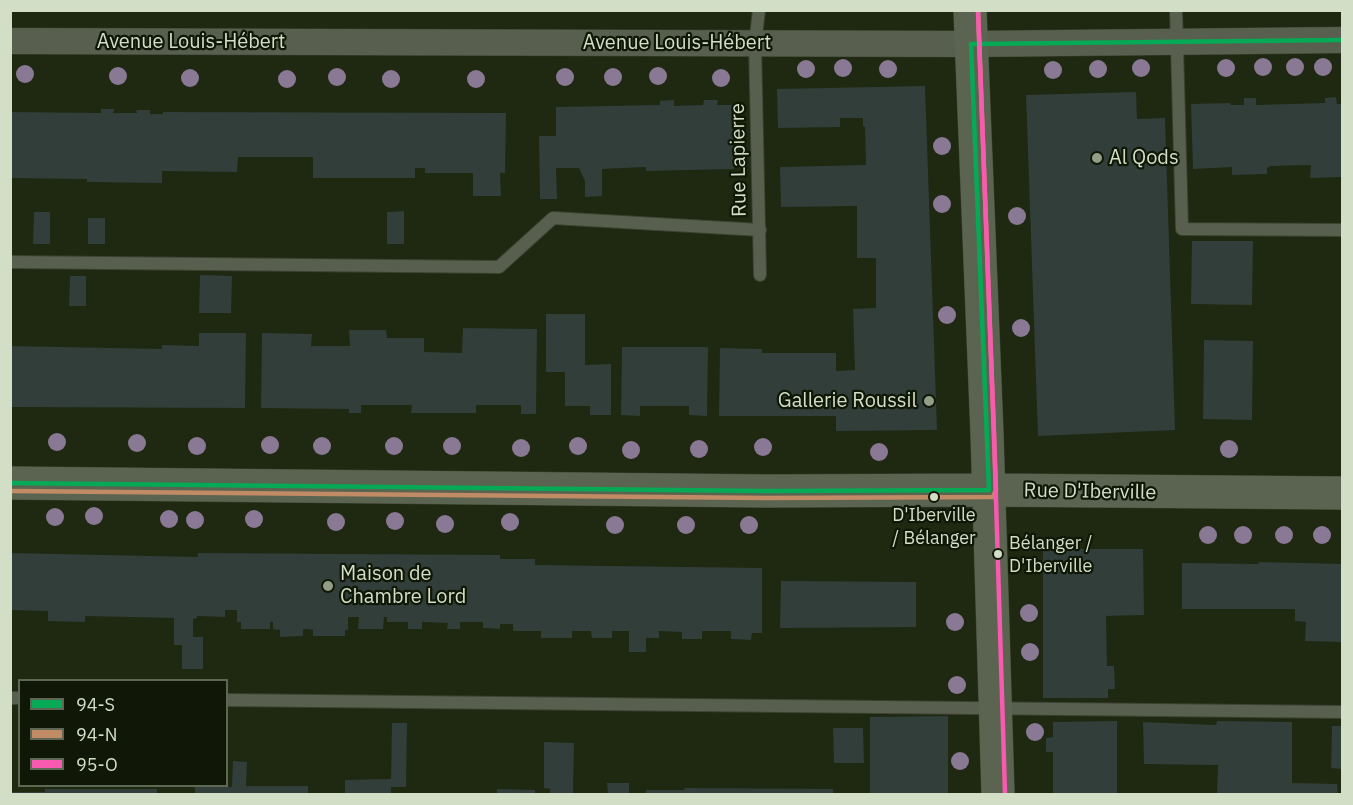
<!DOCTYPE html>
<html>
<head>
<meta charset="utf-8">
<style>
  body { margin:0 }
  #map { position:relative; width:1353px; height:805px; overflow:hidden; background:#1f2811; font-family:"IBM Plex Sans",sans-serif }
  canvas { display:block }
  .frame { position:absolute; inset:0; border:12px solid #d2dec6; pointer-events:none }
  .legend { position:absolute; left:18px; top:679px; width:210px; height:108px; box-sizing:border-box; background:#101706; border:2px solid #5e6753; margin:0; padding:8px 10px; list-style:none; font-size:18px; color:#d2dec6 }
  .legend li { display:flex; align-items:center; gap:12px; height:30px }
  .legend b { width:30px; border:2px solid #5e6753 }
</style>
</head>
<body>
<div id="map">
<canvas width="1353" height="805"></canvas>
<div class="frame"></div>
<ul class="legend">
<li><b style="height:8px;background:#06aa56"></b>94-S</li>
<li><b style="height:8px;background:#c18c65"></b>94-N</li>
<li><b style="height:8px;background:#f75aaf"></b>95-O</li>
</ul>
</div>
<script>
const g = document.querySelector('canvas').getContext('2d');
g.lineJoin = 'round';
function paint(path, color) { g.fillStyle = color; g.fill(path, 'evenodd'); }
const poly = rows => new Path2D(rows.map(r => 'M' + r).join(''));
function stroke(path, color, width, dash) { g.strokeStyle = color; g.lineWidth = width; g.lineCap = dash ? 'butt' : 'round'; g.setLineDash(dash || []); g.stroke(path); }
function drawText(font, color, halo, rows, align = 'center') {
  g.font = font + ' "IBM Plex Sans",sans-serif'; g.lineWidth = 4.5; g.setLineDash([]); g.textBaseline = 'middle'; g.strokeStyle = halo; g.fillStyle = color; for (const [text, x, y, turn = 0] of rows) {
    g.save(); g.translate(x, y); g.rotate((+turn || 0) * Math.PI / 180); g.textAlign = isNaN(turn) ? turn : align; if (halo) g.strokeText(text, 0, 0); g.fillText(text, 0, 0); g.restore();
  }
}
const building = poly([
  [925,86,937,430,836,431,836,416,719,416,720,348,762,349,762,353,836,353,836,371,855,370,853,309,876,308,876,258,857,258,857,206,781,207,780,167,866,165,865,127,863,126,863,118,840,118,840,127,778,128,777,89],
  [1136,92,1137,119,1165,118,1175,430,1038,436,1026,95],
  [1336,97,1337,104,1342,104,1342,177,1310,178,1311,165,1271,166,1267,168,1267,174,1232,175,1232,167,1193,169,1191,104,1230,103,1231,105,1244,105,1244,98,1256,98,1256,105,1325,103,1325,98],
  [674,100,674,106,703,105,704,100,718,100,717,105,732,105,734,169,646,171,646,167,602,169,602,196,585,197,585,181,579,168,556,168,557,199,540,199,539,136,556,136,556,107,660,105,660,101],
  [101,109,114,109,113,113,137,113,136,110,150,110,150,114,163,114,163,112,506,113,505,173,500,173,501,196,473,196,473,173,425,173,425,168,415,168,415,178,313,178,313,157,238,157,237,172,162,171,162,183,87,182,87,179,10,178,10,112,101,113],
  [404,211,404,244,387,244,387,212],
  [34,212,50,212,50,244,33,244],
  [88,218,105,218,105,244,88,244],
  [1192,241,1253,241,1252,305,1191,304],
  [200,275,232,276,231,313,199,313],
  [70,276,86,276,86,306,69,306],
  [546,314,585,314,585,365,611,364,611,415,590,415,590,406,565,406,565,372,546,372],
  [463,328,537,329,536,414,521,414,521,405,476,405,476,413,411,413,412,405,361,405,361,413,349,413,349,409,261,408,262,333,312,334,311,346,350,346,349,330,386,330,387,338,424,338,424,352,462,353],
  [199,333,246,333,245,408,11,407,10,346,162,349,162,345,199,346],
  [1204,340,1253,341,1252,420,1203,419],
  [622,347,708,347,707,416,689,415,689,406,640,406,640,416,621,415],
  [1043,549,1143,549,1144,615,1106,616,1107,666,1114,666,1115,689,1108,689,1108,698,1043,698],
  [10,553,198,557,198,553,500,555,500,559,535,559,535,565,762,568,762,633,752,633,751,640,731,639,731,631,702,631,702,639,682,639,682,632,659,631,659,638,646,638,646,652,629,652,629,631,612,631,612,638,592,638,591,631,572,631,572,638,541,638,541,631,513,631,513,624,500,624,500,629,483,628,483,622,460,622,460,629,447,629,448,623,422,622,422,629,408,629,408,622,387,622,387,617,384,617,383,629,358,629,359,617,348,617,348,630,345,630,345,636,313,636,313,630,308,629,303,629,303,636,280,637,280,630,273,629,273,622,270,622,270,629,241,629,241,622,237,622,237,610,225,610,225,617,197,616,197,618,193,619,193,637,203,637,203,669,182,669,182,645,174,645,174,618,85,616,85,622,48,621,48,611,10,610],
  [1258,562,1342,564,1342,642,1305,641,1306,622,1295,621,1295,609,1182,609,1182,563,1259,564],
  [781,581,916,582,916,627,780,628],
  [948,716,948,794,870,794,870,717],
  [1117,721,1117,794,1053,794,1053,752,1046,752,1046,738,1053,737,1053,722],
  [1217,721,1292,722,1292,783,1337,784,1338,794,1217,794,1218,765,1144,764,1143,722,1216,725],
  [392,723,407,723,406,787,391,787,391,794,345,794,345,780,391,779],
  [1332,726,1342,726,1342,769,1331,768],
  [833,728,863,728,864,763,834,763],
  [544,742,574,743,573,794,550,794,550,789,544,788],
  [233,761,247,762,246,786,308,786,308,794,195,794,195,787,232,787],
  [607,783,629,783,629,794,608,794],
  [684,788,833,789,833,794,646,794,646,790,685,790],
  [45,789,157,789,157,794,10,794,10,792,45,792],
  [497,789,535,790,535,794,497,794]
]);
const lane = poly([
  [759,10,755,44,760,275],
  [1176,10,1182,229,1342,230],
  [10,262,499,267,553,218,760,230],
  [10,698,20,698],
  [226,700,1342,712]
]);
const street = poly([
  [10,41,971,44,1342,40]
]);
const secondary = poly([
  [970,10,987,434,998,794],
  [10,483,767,491,989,490,1342,493]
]);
const bus1 = poly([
  [10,483,767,491,989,490,971,44,1342,40]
]);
const bus2 = poly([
  [10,491,767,498,993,497,996,490,978,10]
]);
const bus3 = poly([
  [978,10,994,434,1005,794]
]);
const trees = [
  [1263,67],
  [1295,67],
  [1323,67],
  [843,68],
  [1141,68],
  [1226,68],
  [806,69],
  [888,69],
  [1098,69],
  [1053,70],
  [25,74],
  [118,76],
  [658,76],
  [337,77],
  [565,77],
  [613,77],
  [190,78],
  [721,78],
  [287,79],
  [391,79],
  [476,79],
  [942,146],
  [942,204],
  [1017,216],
  [947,315],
  [1021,328],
  [57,442],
  [137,443],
  [270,445],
  [197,446],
  [322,446],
  [394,446],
  [452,446],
  [578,446],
  [763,447],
  [521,448],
  [699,449],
  [1229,449],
  [631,450],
  [879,452],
  [94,516],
  [55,517],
  [169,519],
  [254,519],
  [195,520],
  [395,521],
  [336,522],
  [510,522],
  [445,524],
  [615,525],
  [686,525],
  [749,525],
  [1208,535],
  [1243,535],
  [1284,535],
  [1322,535],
  [1029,613],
  [955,622],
  [1030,652],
  [957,685],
  [1035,732],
  [960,761]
];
const markers = [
  [1097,158,6,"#939e87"],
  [929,401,6,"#939e87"],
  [934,497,5,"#d2dec6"],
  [998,554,5,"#d2dec6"],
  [328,586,6,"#939e87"]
];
const busNames = [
  ["D'Iberville",934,516],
  ["/ Bélanger",934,539],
  ["Bélanger /",1009,544,"left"],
  ["D'Iberville",1009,567,"left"]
];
const streetNames = [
  ["Avenue Louis-Hébert",191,42],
  ["Avenue Louis-Hébert",677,43],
  ["Rue Lapierre",739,160,-91],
  ["Rue D'Iberville",1090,492,1]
];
const poiNames = [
  ["Al Qods",1109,158],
  ["Gallerie Roussil",917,401,"right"],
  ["Maison de",340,574],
  ["Chambre Lord",340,597]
];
paint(building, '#313e3a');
stroke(lane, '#3b4231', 14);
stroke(street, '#3b4231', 27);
stroke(secondary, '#3b4231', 34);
stroke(lane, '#585f4e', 12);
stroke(street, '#585f4e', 26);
stroke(secondary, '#5b6451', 33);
stroke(bus1, '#06aa56', 4.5);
stroke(bus2, '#c18c65', 4.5);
stroke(bus3, '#f75aaf', 4.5);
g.fillStyle = '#897994';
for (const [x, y] of trees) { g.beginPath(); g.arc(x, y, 9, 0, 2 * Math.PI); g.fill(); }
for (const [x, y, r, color] of markers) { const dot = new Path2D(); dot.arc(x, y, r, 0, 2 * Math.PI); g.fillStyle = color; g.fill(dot); stroke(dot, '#101706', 2); }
drawText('18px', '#d2dec6', '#101706', busNames);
drawText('20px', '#d2dec6', '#101706', streetNames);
drawText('20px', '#d2dec6', '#101706', poiNames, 'left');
</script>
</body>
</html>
